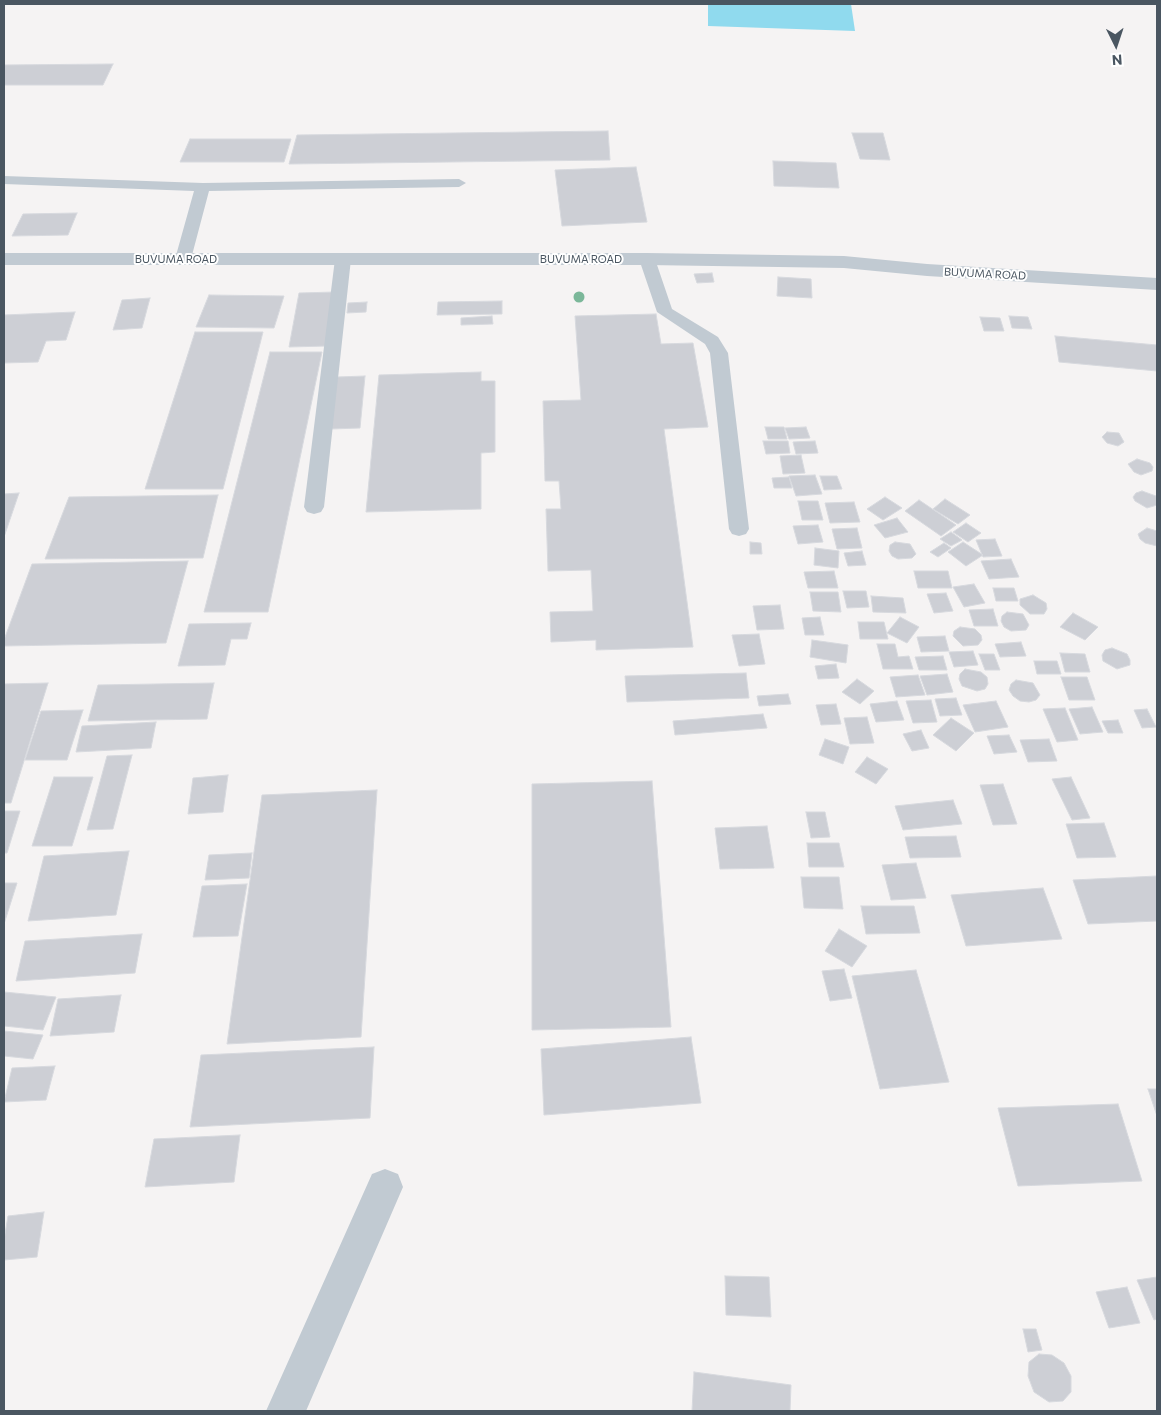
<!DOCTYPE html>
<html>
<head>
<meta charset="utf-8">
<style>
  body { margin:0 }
  #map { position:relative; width:1161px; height:1415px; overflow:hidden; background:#f5f3f3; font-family:Commissioner,sans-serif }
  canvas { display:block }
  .frame { position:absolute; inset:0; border:5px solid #4a5661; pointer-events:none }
  .north { position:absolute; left:1091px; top:20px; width:50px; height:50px; -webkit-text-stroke:4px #fff; paint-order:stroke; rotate:176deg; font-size:14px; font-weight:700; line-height:20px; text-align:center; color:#4a5661 }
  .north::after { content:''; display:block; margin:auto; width:18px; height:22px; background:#4a5661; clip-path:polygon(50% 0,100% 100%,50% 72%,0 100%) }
</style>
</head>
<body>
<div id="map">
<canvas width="1161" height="1415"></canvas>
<div class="frame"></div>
<div class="north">N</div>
</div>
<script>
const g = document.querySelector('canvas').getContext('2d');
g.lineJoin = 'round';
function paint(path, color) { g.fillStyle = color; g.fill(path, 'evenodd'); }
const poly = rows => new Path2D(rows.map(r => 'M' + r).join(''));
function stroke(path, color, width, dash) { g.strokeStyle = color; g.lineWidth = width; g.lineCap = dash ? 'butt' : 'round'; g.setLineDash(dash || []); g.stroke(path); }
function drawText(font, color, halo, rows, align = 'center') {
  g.font = font + ' Commissioner,sans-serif'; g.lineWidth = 4; g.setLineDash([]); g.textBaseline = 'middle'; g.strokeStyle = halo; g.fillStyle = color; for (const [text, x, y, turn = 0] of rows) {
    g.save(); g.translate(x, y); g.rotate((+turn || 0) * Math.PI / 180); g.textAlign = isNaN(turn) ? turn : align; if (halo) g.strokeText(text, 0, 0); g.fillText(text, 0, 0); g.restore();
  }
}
const water = poly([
  [708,4,851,4,855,31,708,26]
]);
const building = poly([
  [113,64,103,85,4,85,4,65,113,64],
  [608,131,610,160,289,164,297,135,608,131],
  [852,133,883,133,890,160,860,159,852,133],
  [190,139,291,139,284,162,180,162,190,139],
  [773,161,836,163,839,188,774,186,773,161],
  [636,167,647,222,562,226,555,170,636,167],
  [77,213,68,235,12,236,23,214,77,213],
  [712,273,714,282,697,283,694,274,712,273],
  [778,277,811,279,812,298,777,296,778,277],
  [335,292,327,346,289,347,299,293,335,292],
  [209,295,284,296,274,328,196,327,209,295],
  [150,298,142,328,113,330,122,300,150,298],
  [502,301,502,314,437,315,438,302,502,301],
  [367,302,366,312,347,313,348,303,367,302],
  [75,312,66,340,46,341,38,362,4,363,4,315,75,312],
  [656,314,661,344,693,343,708,427,664,429,693,647,596,650,596,640,551,642,550,612,593,611,591,570,548,571,546,509,561,509,559,481,545,481,543,401,581,400,575,316,656,314],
  [492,316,493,324,461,325,461,318,492,316],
  [1009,316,1028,317,1032,329,1012,328,1009,316],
  [980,317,1000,318,1004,331,984,331,980,317],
  [195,332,263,332,223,489,145,489,195,332],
  [1055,336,1157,345,1157,371,1059,362,1055,336],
  [270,352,322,352,268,612,204,612,270,352],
  [481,372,481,381,495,381,495,452,481,453,481,509,366,512,379,375,481,372],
  [365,376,360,428,331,429,337,377,365,376],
  [765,427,784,427,787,439,768,439,765,427],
  [806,427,810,438,789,439,785,428,806,427],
  [1107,432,1119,433,1124,442,1118,446,1107,443,1102,437,1107,432],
  [763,441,788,441,790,453,766,454,763,441],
  [815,441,818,453,796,454,793,442,815,441],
  [801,455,805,473,783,474,780,456,801,455],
  [1137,459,1150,463,1153,467,1152,471,1141,475,1134,472,1128,464,1137,459],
  [815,475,822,494,796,496,789,476,815,475],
  [820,476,837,476,842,489,824,490,820,476],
  [789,477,792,488,774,488,772,478,789,477],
  [1142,491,1156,496,1157,505,1147,508,1135,501,1133,497,1136,493,1142,491],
  [19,493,4,537,4,494,19,493],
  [218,495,203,558,45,559,69,497,218,495],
  [885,497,902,508,883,520,867,509,885,497],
  [945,499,970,515,958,524,933,509,945,499],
  [919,500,956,525,941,536,905,511,919,500],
  [798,501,818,501,823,520,802,520,798,501],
  [854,502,860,522,830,523,825,503,854,502],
  [897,518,908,532,885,538,874,525,897,518],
  [966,523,981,533,968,542,953,532,966,523],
  [818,525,823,542,798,544,793,526,818,525],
  [857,528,862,548,837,549,832,529,857,528],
  [1147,528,1157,531,1157,546,1145,543,1140,539,1138,534,1147,528],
  [951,532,962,540,951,546,940,539,951,532],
  [995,539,1002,556,983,557,976,540,995,539],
  [750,542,761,543,762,554,750,554,750,542],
  [895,542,910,544,916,554,912,558,898,559,892,556,889,551,890,545,895,542],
  [963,542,983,555,966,566,948,552,963,542],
  [944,543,951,548,938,557,930,552,944,543],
  [815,548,839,551,838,568,814,565,815,548],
  [862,551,866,565,848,566,844,553,862,551],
  [1011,559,1019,577,989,579,981,561,1011,559],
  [188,561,166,643,4,646,4,640,32,564,188,561],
  [834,571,838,588,808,588,804,572,834,571],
  [914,571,948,571,952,588,918,588,914,571],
  [974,584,985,603,964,607,953,587,974,584],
  [993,588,1014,588,1018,601,996,601,993,588],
  [843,591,866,591,869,607,847,608,843,591],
  [810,592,838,592,841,612,813,611,810,592],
  [946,593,953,611,934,613,927,594,946,593],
  [1033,595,1046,603,1047,609,1044,614,1030,614,1020,605,1020,599,1033,595],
  [871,596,903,598,906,613,873,612,871,596],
  [780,605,784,629,757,630,753,606,780,605],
  [993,609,998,626,974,626,969,610,993,609],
  [1007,612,1023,614,1029,625,1026,630,1011,631,1004,627,1001,621,1002,616,1007,612],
  [1073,613,1098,627,1085,640,1060,627,1073,613],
  [820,617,824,635,805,635,802,618,820,617],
  [900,617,919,627,907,643,887,633,900,617],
  [858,622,884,622,888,639,860,639,858,622],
  [251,623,247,639,231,639,225,665,178,666,189,624,251,623],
  [960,627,975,629,981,635,982,640,978,645,963,646,953,636,954,631,960,627],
  [759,634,765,664,739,666,732,635,759,634],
  [945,636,949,651,921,652,917,637,945,636],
  [812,640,848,645,846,663,810,657,812,640],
  [1021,642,1026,656,1000,657,995,644,1021,642],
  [877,644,895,644,898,657,909,656,913,669,883,669,877,644],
  [1112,648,1127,654,1130,660,1130,665,1117,669,1103,661,1102,655,1105,650,1112,648],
  [973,651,978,665,954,667,949,652,973,651],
  [1060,653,1085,654,1090,672,1065,672,1060,653],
  [979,654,994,654,1000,670,985,670,979,654],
  [943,656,947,670,919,670,915,657,943,656],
  [1034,661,1057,661,1061,674,1037,674,1034,661],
  [836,664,839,678,818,679,815,666,836,664],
  [965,669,981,672,987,677,988,684,985,689,977,691,962,686,959,679,960,674,965,669],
  [746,673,749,698,627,702,625,676,746,673],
  [947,674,953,692,927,695,920,676,947,674],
  [918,675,925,695,896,697,890,677,918,675],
  [1061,677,1087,677,1095,700,1069,700,1061,677],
  [857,679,874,691,860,704,842,692,857,679],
  [1016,680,1033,683,1040,695,1036,700,1029,702,1020,701,1013,696,1009,690,1011,684,1016,680],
  [48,683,11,803,4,803,4,684,48,683],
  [214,683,207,719,88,721,98,685,214,683],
  [788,694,791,704,759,706,757,696,788,694],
  [956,698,962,715,940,716,935,699,956,698],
  [931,700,937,722,913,723,906,701,931,700],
  [897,701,904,720,876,722,870,704,897,701],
  [996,701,1008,727,975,732,963,705,996,701],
  [836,704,841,724,821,725,816,705,836,704],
  [1092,707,1103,732,1080,734,1069,709,1092,707],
  [1065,708,1078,740,1057,742,1043,709,1065,708],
  [1147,709,1156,727,1142,728,1134,710,1147,709],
  [83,710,67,760,25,760,41,711,83,710],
  [763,714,767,728,675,735,673,721,763,714],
  [867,717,874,743,850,744,844,718,867,717],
  [951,718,974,733,956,751,933,735,951,718],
  [1118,720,1123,733,1108,733,1102,721,1118,720],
  [156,722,151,748,76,752,82,726,156,722],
  [921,730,929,748,912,751,903,734,921,730],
  [1009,735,1017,752,994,754,987,736,1009,735],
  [825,739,849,747,843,764,819,755,825,739],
  [1049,739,1057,761,1028,762,1020,740,1049,739],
  [132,755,113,829,87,830,107,756,132,755],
  [867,757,888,769,876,784,855,772,867,757],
  [228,775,223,812,188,814,193,778,228,775],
  [54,777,93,777,72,846,32,846,54,777],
  [1071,777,1090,818,1072,820,1052,779,1071,777],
  [652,781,671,1027,532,1030,532,784,652,781],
  [1003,784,1017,824,993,825,980,785,1003,784],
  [377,790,361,1037,227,1044,262,795,377,790],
  [953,800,962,824,903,830,895,806,953,800],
  [4,811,20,811,7,853,4,853,4,811],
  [806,812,825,812,830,837,811,838,806,812],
  [1104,823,1116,857,1077,858,1066,824,1104,823],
  [767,826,774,868,720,869,715,828,767,826],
  [956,836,961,857,910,858,905,837,956,836],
  [807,843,839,843,844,867,809,867,807,843],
  [129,851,116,915,28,921,44,856,129,851],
  [252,853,249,878,205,880,209,855,252,853],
  [916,863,926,898,891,900,882,865,916,863],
  [1157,876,1157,921,1088,924,1073,880,1157,876],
  [801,877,839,877,843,909,804,908,801,877],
  [4,883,17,883,4,924,4,883],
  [247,884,238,936,193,937,202,886,247,884],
  [1043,888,1062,939,966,946,951,895,1043,888],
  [861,906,914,906,920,933,866,934,861,906],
  [839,929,867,946,852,967,825,951,839,929],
  [142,934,135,973,16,981,25,941,142,934],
  [844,969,852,998,830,1001,822,971,844,969],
  [916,970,949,1082,880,1089,852,976,916,970],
  [4,992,56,997,43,1030,4,1026,4,992],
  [121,995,114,1032,50,1036,58,999,121,995],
  [4,1031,43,1035,33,1059,4,1056,4,1031],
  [691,1037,701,1103,544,1115,541,1049,691,1037],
  [374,1047,370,1118,190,1127,201,1055,374,1047],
  [55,1066,46,1100,4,1102,12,1068,55,1066],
  [1148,1089,1157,1089,1157,1116,1148,1089],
  [1118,1104,1142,1181,1018,1186,998,1108,1118,1104],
  [240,1135,234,1182,145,1187,154,1139,240,1135],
  [44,1212,37,1257,4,1260,4,1240,8,1216,44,1212],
  [725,1276,769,1277,771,1317,726,1315,725,1276],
  [1157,1277,1157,1319,1154,1320,1137,1280,1157,1277],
  [1127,1287,1140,1323,1109,1328,1096,1292,1127,1287],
  [1023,1329,1036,1329,1042,1350,1028,1352,1023,1329],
  [1039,1354,1052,1355,1064,1363,1071,1376,1071,1392,1063,1401,1049,1402,1034,1392,1028,1376,1029,1362,1039,1354],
  [694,1372,791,1385,790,1411,692,1411,694,1372]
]);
const lane = poly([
  [4,176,203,183,459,179,466,183,459,187,209,191,191,259,183,264,175,259,194,191,4,184,4,176],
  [343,254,351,259,324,507,321,512,314,514,307,512,304,507,335,259,343,254],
  [647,254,655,259,672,309,718,337,728,353,749,529,746,534,739,536,732,534,729,529,710,353,705,344,657,312,639,259,647,254]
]);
const street = poly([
  [4,253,647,253,844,256,927,264,1157,278,1157,290,927,276,844,268,647,265,4,265,4,253],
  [385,1169,398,1174,403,1187,306,1411,266,1411,372,1174,385,1169]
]);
const trees = [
  [579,297]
];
const farStreetnames = [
  ["BUVUMA ROAD",176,259],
  ["BUVUMA ROAD",581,259],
  ["BUVUMA ROAD",985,274,3]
];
paint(water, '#90daee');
paint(building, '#cdcfd5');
stroke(building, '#d7d9de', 1);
paint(lane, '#c1cad2');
paint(street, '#c1cad2');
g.fillStyle = '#7bb799';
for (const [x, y] of trees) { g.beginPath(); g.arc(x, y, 5.5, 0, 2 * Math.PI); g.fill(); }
drawText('11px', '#4a5661', '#fff', farStreetnames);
</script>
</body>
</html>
